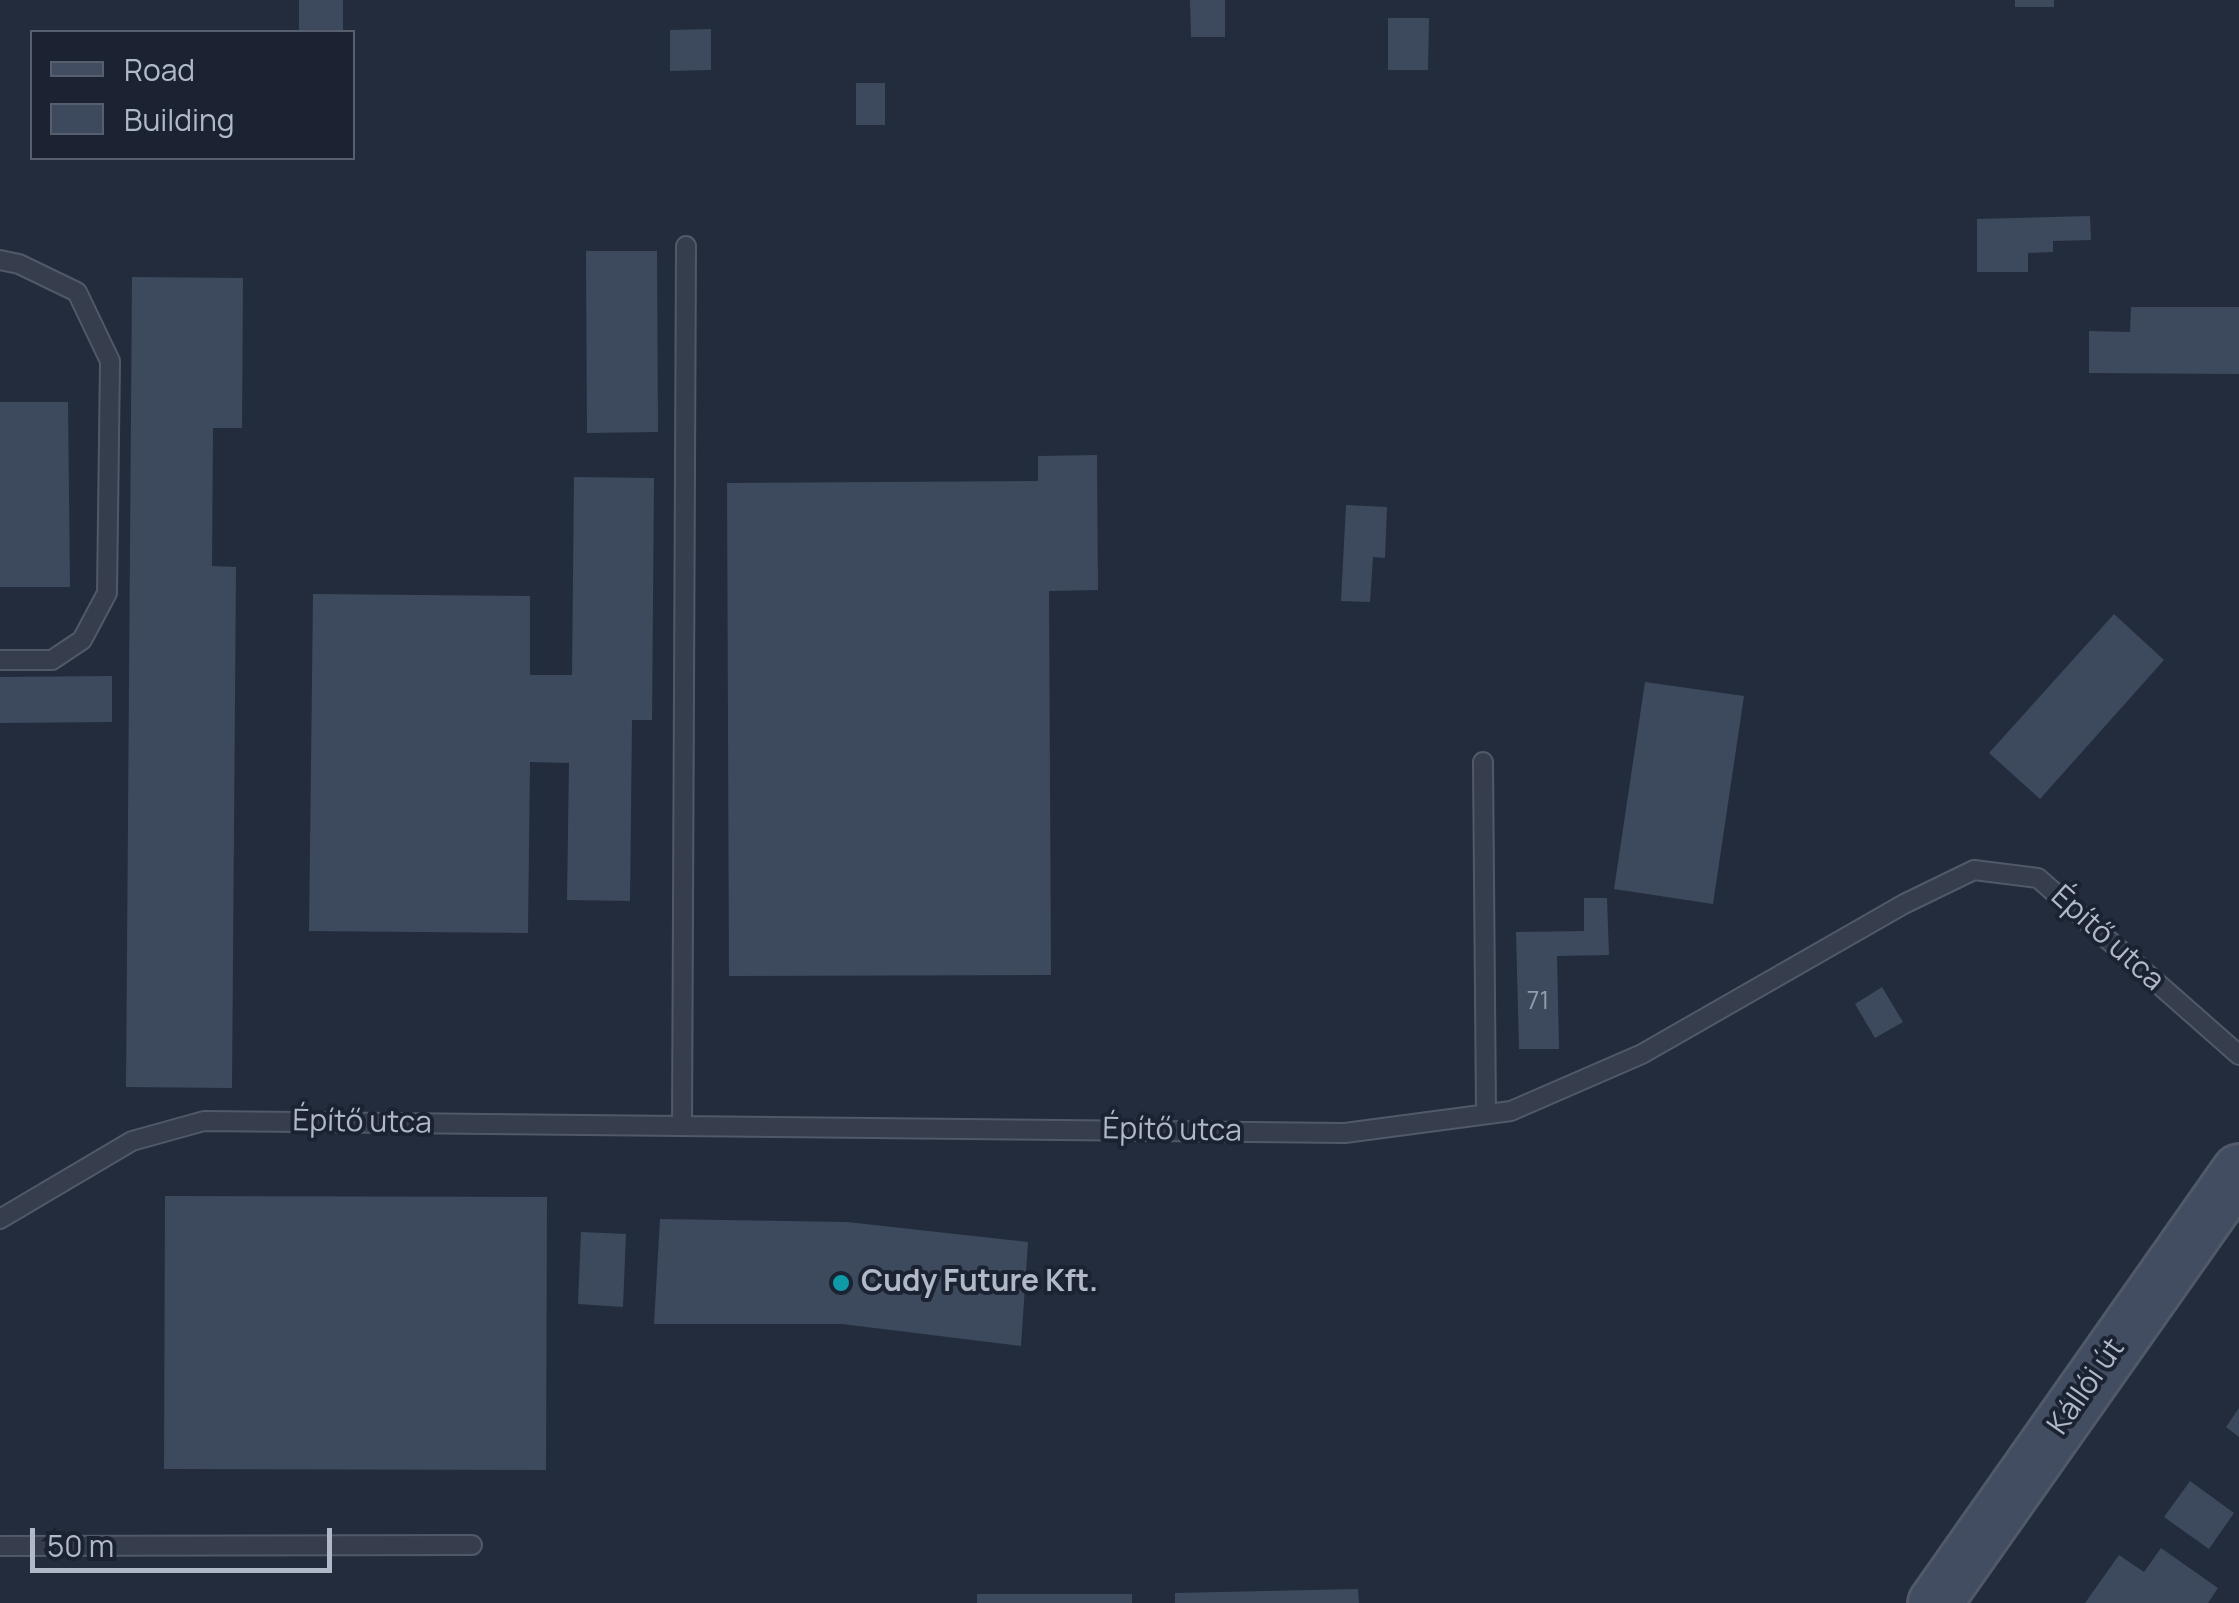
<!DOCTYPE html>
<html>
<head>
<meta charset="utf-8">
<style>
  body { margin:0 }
  #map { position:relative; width:2239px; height:1603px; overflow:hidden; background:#222c3d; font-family:Manrope,sans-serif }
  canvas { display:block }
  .legend { position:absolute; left:30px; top:30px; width:325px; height:130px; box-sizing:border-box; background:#1b2332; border:2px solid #575f6e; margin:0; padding:12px 18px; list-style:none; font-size:30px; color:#b1b9c9 }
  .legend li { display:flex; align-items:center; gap:20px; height:50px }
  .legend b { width:50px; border:2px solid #575f6e }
  .scale { position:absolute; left:30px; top:1528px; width:302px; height:45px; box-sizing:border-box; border:5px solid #b1b9c9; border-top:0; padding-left:12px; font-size:30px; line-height:35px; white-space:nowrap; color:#b1b9c9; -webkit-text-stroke:8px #1b2332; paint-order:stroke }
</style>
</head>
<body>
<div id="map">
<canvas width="2239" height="1603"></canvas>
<ul class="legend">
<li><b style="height:12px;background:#434d61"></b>Road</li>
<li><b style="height:28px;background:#3d4a5d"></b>Building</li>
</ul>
<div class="scale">50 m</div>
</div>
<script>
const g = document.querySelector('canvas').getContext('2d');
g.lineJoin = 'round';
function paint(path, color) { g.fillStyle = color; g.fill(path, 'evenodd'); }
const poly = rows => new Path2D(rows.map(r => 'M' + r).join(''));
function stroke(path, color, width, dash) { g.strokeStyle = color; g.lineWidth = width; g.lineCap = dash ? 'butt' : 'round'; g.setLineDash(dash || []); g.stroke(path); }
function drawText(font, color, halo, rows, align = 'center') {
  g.font = font + ' Manrope,sans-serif'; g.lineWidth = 8; g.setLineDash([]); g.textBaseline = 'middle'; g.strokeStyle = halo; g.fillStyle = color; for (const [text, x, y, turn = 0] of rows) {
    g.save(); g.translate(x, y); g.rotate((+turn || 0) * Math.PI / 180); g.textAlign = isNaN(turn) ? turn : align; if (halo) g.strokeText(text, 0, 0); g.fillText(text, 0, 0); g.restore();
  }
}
const building = poly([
  [299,0,343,0,343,32,299,32],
  [1190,0,1225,0,1225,37,1191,37],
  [2015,0,2054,0,2054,7,2015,7],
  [1388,18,1429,18,1428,70,1388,70],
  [711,29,711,70,670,71,670,30],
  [856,83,885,83,885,125,856,125],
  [2090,216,2091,240,2053,241,2053,252,2028,253,2028,272,1977,272,1977,219],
  [586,251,657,251,658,432,587,433],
  [132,277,243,278,242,428,213,428,212,566,236,567,232,1088,126,1087],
  [2131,307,2239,307,2239,374,2089,373,2089,331,2130,332],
  [0,402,68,402,70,587,0,587],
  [1097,455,1098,590,1049,591,1051,975,729,976,727,483,1038,481,1038,456],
  [574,477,654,478,652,720,632,720,630,901,567,900,569,763,530,762,528,933,309,931,313,594,530,596,530,675,572,675],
  [1346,505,1387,507,1385,558,1373,557,1370,602,1341,601],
  [2114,614,2164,660,2040,799,1989,753],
  [112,676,112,722,0,723,0,677],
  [1645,682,1744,696,1713,904,1614,889],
  [1584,898,1607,898,1609,955,1557,956,1559,1049,1519,1049,1516,932,1584,931],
  [1882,987,1903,1022,1875,1038,1855,1004],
  [165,1196,547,1197,546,1470,164,1469],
  [660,1219,847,1222,1028,1242,1021,1346,842,1324,654,1324],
  [581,1232,626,1234,623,1307,578,1304],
  [2239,1408,2239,1437,2226,1427],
  [2190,1481,2234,1513,2209,1549,2164,1517],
  [2161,1548,2218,1588,2208,1603,2085,1603,2119,1555,2144,1572],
  [1358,1589,1359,1603,1175,1603,1175,1593],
  [977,1594,1132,1594,1132,1603,977,1603]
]);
const service = poly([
  [0,260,19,264,77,292,110,361,107,593,82,640,52,660,0,660],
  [1483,762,1486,1113],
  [682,1126,686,246],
  [0,1219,132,1141,204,1121,1345,1133,1511,1111,1642,1054,1904,904,1974,870,2038,878,2239,1055],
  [0,1546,472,1545]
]);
const secondary = poly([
  [1935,1603,2239,1171]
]);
const markers = [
  [841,1283,10,"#0f9aa8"]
];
const numberNames = [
  ["71",1538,1002]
];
const streetNames = [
  ["Építő utca",2107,939,42],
  ["Építő utca",362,1123,1],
  ["Építő utca",1172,1131,1],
  ["Kállói út",2087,1387,-55]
];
const poiNames = [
  ["Cudy Future Kft.",861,1283]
];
paint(building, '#3d4a5d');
stroke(service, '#515968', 22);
stroke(secondary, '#515968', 58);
stroke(service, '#363e4d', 18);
stroke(secondary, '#434d61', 52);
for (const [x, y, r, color] of markers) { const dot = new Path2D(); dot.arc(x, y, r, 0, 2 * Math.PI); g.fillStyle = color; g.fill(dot); stroke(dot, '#1b2332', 4); }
drawText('25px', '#949dae', null, numberNames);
drawText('30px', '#b1b9c9', '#1b2332', streetNames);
drawText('bold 30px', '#b1b9c9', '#1b2332', poiNames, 'left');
</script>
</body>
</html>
